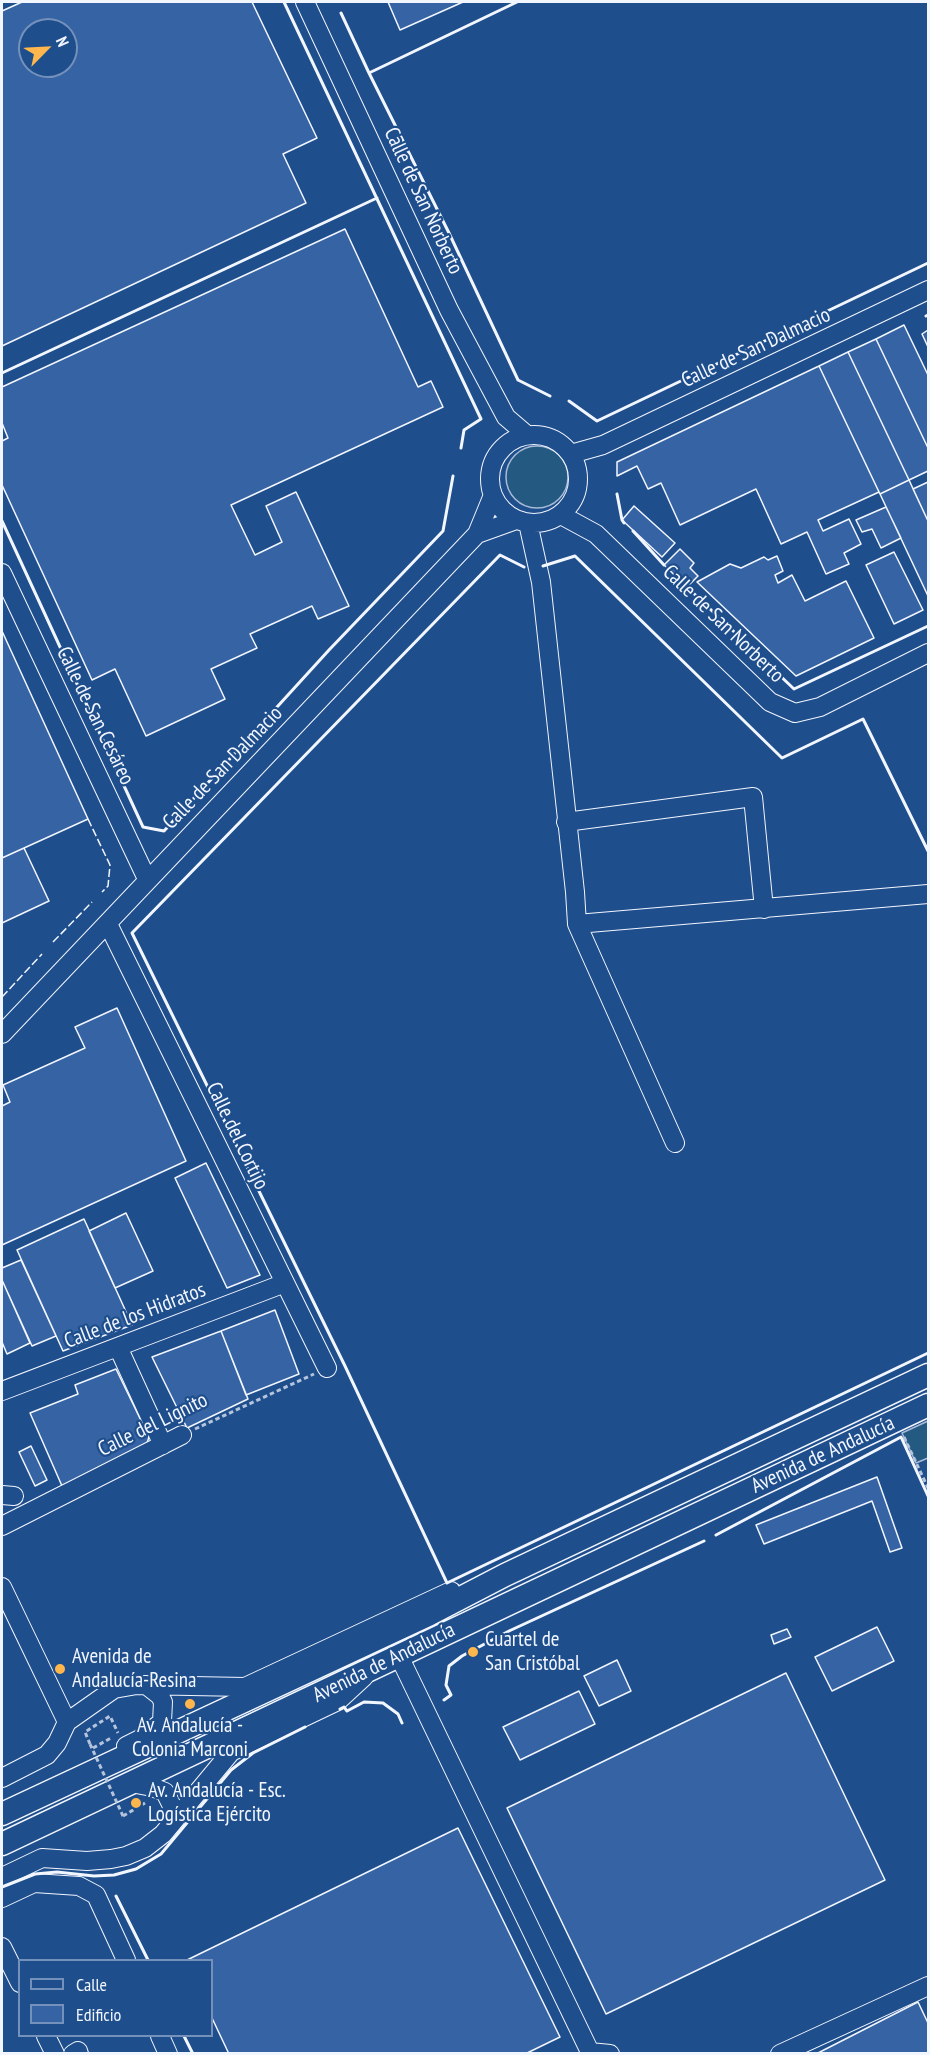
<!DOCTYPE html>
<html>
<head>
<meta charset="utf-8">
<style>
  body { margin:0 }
  #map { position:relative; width:930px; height:2055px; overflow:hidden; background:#1f4e8c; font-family:"PT Sans Narrow",sans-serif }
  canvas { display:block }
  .frame { position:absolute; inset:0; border:3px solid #f2f6ff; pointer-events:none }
  .legend { position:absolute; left:18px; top:1959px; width:195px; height:78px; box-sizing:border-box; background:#1f4e8c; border:2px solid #7391ba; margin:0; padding:8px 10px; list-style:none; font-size:18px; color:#f2f6ff }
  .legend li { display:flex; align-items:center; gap:12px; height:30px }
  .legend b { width:30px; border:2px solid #7391ba }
  .north { position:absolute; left:18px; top:18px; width:60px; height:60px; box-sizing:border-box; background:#1f4e8c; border:2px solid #7391ba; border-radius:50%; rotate:66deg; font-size:16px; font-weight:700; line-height:24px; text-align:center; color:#f2f6ff }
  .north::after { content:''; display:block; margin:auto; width:21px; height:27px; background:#ffb74d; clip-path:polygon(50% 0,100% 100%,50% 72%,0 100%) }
</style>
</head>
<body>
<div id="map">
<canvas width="930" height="2055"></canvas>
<div class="frame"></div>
<ul class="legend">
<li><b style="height:8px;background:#1f4e8c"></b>Calle</li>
<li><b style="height:16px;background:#3563a3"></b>Edificio</li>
</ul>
<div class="north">N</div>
</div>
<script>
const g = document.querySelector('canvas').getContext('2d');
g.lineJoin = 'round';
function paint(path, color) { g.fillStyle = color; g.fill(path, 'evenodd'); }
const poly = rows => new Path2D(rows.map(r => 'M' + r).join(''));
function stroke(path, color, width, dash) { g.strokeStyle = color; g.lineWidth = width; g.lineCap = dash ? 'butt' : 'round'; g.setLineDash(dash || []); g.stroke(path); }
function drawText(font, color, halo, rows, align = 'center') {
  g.font = font + ' "PT Sans Narrow",sans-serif'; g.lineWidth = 4.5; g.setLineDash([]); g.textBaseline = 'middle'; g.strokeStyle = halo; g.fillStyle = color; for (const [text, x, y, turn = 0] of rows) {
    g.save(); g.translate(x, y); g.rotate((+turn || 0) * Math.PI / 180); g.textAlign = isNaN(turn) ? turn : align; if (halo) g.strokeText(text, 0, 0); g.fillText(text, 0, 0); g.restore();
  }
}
const green = poly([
  '506 477a31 31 0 1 1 62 0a31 31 0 1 1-62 0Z',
  [928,1421,928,1458,916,1463,902,1433,928,1421]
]);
const building = poly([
  [22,2,252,2,317,138,283,154,306,203,2,346,2,11,22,2],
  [30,30,66,30,66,66,30,66,30,30],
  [388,2,463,2,400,30,388,2],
  [345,229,418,387,431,381,443,407,231,505,255,555,282,542,266,506,296,492,349,606,318,619,312,606,250,634,257,648,211,669,225,699,146,736,115,669,92,680,2,485,2,441,8,438,2,423,2,387,345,229],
  [904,325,928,375,928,448,876,339,904,325],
  [928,330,928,347,922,334,928,330],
  [876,339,928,448,928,471,909,480,848,352,876,339],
  [848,352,909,480,880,494,819,366,848,352],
  [819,366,879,492,818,520,823,531,849,519,861,544,844,553,849,564,826,574,807,532,781,544,756,489,680,525,661,483,648,489,637,466,617,476,617,462,819,366],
  [909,480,928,521,928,596,880,494,909,480],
  [928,482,928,521,913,489,928,482],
  [634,506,675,543,662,557,622,520,634,506],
  [886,507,901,538,881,548,872,529,862,532,856,520,886,507],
  [680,549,694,563,690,568,698,576,687,587,664,565,680,549],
  [894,552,923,610,894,624,866,565,894,552],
  [777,556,783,571,775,575,778,583,792,575,805,601,846,581,874,638,796,676,697,582,730,564,741,568,764,557,768,560,777,556],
  [2,631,88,819,2,858,2,631],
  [24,848,49,901,2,923,2,858,24,848],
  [117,1008,186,1161,2,1245,2,1106,10,1102,3,1085,85,1048,75,1027,117,1008],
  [206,1163,260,1275,227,1288,175,1178,206,1163],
  [126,1213,153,1271,115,1288,89,1231,126,1213],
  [84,1219,132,1325,63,1351,17,1250,84,1219],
  [21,1260,56,1336,32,1346,2,1280,2,1268,21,1260],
  [2,1280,30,1343,7,1354,2,1342,2,1280],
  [275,1310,299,1374,246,1395,221,1331,275,1310],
  [221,1331,248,1399,187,1428,152,1357,221,1331],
  [116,1369,149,1437,146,1446,62,1486,30,1413,78,1394,75,1385,116,1369],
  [31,1446,47,1480,35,1486,19,1452,31,1446],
  [877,1477,902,1548,890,1552,872,1501,764,1544,756,1525,877,1477],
  [877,1627,894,1661,832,1691,815,1657,877,1627],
  [787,1629,791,1637,774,1644,771,1635,787,1629],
  [617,1660,631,1691,599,1706,584,1676,617,1660],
  [786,1673,885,1880,606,2014,507,1808,786,1673],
  [579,1691,595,1724,520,1760,503,1727,579,1691],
  [458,1828,560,2037,525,2054,229,2054,212,2018,212,1960,187,1960,458,1828],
  [918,2002,928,2023,928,2054,816,2054,918,2002]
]);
const path = poly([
  [195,1429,314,1374],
  [904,1437,928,1488],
  [90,1744,85,1732,110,1716,118,1733],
  [93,1748,111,1738],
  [123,1816,145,1803]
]);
const minor = poly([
  [305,2,449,310,506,417,527,435],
  '490 479a44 44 0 1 1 88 0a44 44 0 1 1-88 0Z',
  [571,454,603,445,928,290],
  [561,515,596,534,770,702,795,713,820,707,928,653],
  [528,523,541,582,575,892,577,924,675,1143],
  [477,534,516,520],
  [2,573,147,879],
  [566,822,753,797,764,909],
  [108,924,327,1368],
  [577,924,928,894],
  [2,1034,477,534,493,495],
  [118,1347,163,1445],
  [2,1391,285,1283],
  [2,1495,14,1496],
  [2,1526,182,1435],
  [2,1587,67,1722],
  [399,1656,590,2052,610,2054],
  [126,1746,140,1739,162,1722,163,1702,160,1696,146,1685],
  [2,1778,47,1755,57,1743,67,1722,114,1689,137,1685,245,1687,451,1591],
  [131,1783,152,1787,165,1792,172,1806,170,1825],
  [2,1877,42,1858,87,1861,111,1859,126,1856,145,1848,163,1834,231,1752,338,1701,364,1677],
  [2,1898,34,1883,79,1886,96,1895,126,1960],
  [2,1947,20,1983],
  [46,2036,55,2054],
  [160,2036,168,2054],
  [73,2054,78,2051,79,2054],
  [780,2054,928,1986]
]);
const major = poly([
  [2,1814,428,1615,505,1575,928,1375],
  [2,1844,928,1405]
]);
const pathBridge = poly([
  [90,1744,123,1816]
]);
const fence = poly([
  [88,819,110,865,108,886,102,892],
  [53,942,92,902],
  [2,997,42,954]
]);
const wall = poly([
  [284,2,481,419,464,430,461,448],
  [341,13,369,73,517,2],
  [369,73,449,233,518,380,550,396],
  [926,316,928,315],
  [2,373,377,198],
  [569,401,597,421,928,263],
  [617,494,622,520,624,523],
  [2,521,143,827,164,831,329,650,443,531,453,476],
  [633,531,664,565],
  [543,566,575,556,782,758,863,719,928,851],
  [524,567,500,555,132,933,345,1366,447,1583,928,1353],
  [687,587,794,689,928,626],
  [716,1535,901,1437,928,1496],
  [444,1700,451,1695,446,1685,449,1666,462,1656,509,1631,704,1541],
  [340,1709,344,1707,347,1711,364,1702,383,1703,398,1714,402,1723],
  [2,1887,35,1874,57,1872,94,1876,114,1875,136,1869,161,1854,231,1770,253,1753,305,1727],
  [116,1896,148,1960],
  [184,2036,193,2054]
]);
const markers = [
  [473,1652,6,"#ffb74d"],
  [60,1669,6,"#ffb74d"],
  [190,1704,6,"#ffb74d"],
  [136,1803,6,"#ffb74d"]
];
const streetNames = [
  ["Calle de San Norberto",423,201,65],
  ["Calle de San Dalmacio",756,348,-25],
  ["Calle de San Norberto",723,624,44],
  ["Calle de San Cesáreo",95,716,64],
  ["Calle de San Dalmacio",223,768,-46],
  ["Calle del Cortijo",237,1136,64],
  ["Calle de los Hidratos",135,1316,-21],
  ["Calle del Lignito",153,1425,-26],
  ["Avenida de Andalucía",823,1455,-25],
  ["Avenida de Andalucía",384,1663,-26]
];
const poiNames = [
  ["Cuartel de",485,1640],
  ["San Cristóbal",485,1664],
  ["Avenida de",72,1657],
  ["Andalucía-Resina",72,1681],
  ["Av. Andalucía -",190,1726,"center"],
  ["Colonia Marconi",190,1750,"center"],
  ["Av. Andalucía - Esc.",148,1791],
  ["Logística Ejército",148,1815]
];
paint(green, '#245a82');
stroke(green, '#a8bbd7', 1.5);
paint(building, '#3563a3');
stroke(building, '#f2f6ff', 1.5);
stroke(minor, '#f2f6ff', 20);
stroke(major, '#f2f6ff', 25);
stroke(path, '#b3c4dc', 3, [4.5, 3]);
stroke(minor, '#1f4e8c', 18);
stroke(major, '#1f4e8c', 22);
stroke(pathBridge, '#b3c4dc', 3, [4.5, 3]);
stroke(fence, '#f2f6ff', 1.5, [8, 3]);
stroke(wall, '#f2f6ff', 3);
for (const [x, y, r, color] of markers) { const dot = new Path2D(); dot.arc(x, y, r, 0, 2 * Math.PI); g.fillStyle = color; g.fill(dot); stroke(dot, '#1f4e8c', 2); }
drawText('21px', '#f2f6ff', '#1f4e8c', streetNames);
drawText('21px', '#f2f6ff', '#1f4e8c', poiNames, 'left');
</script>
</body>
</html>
